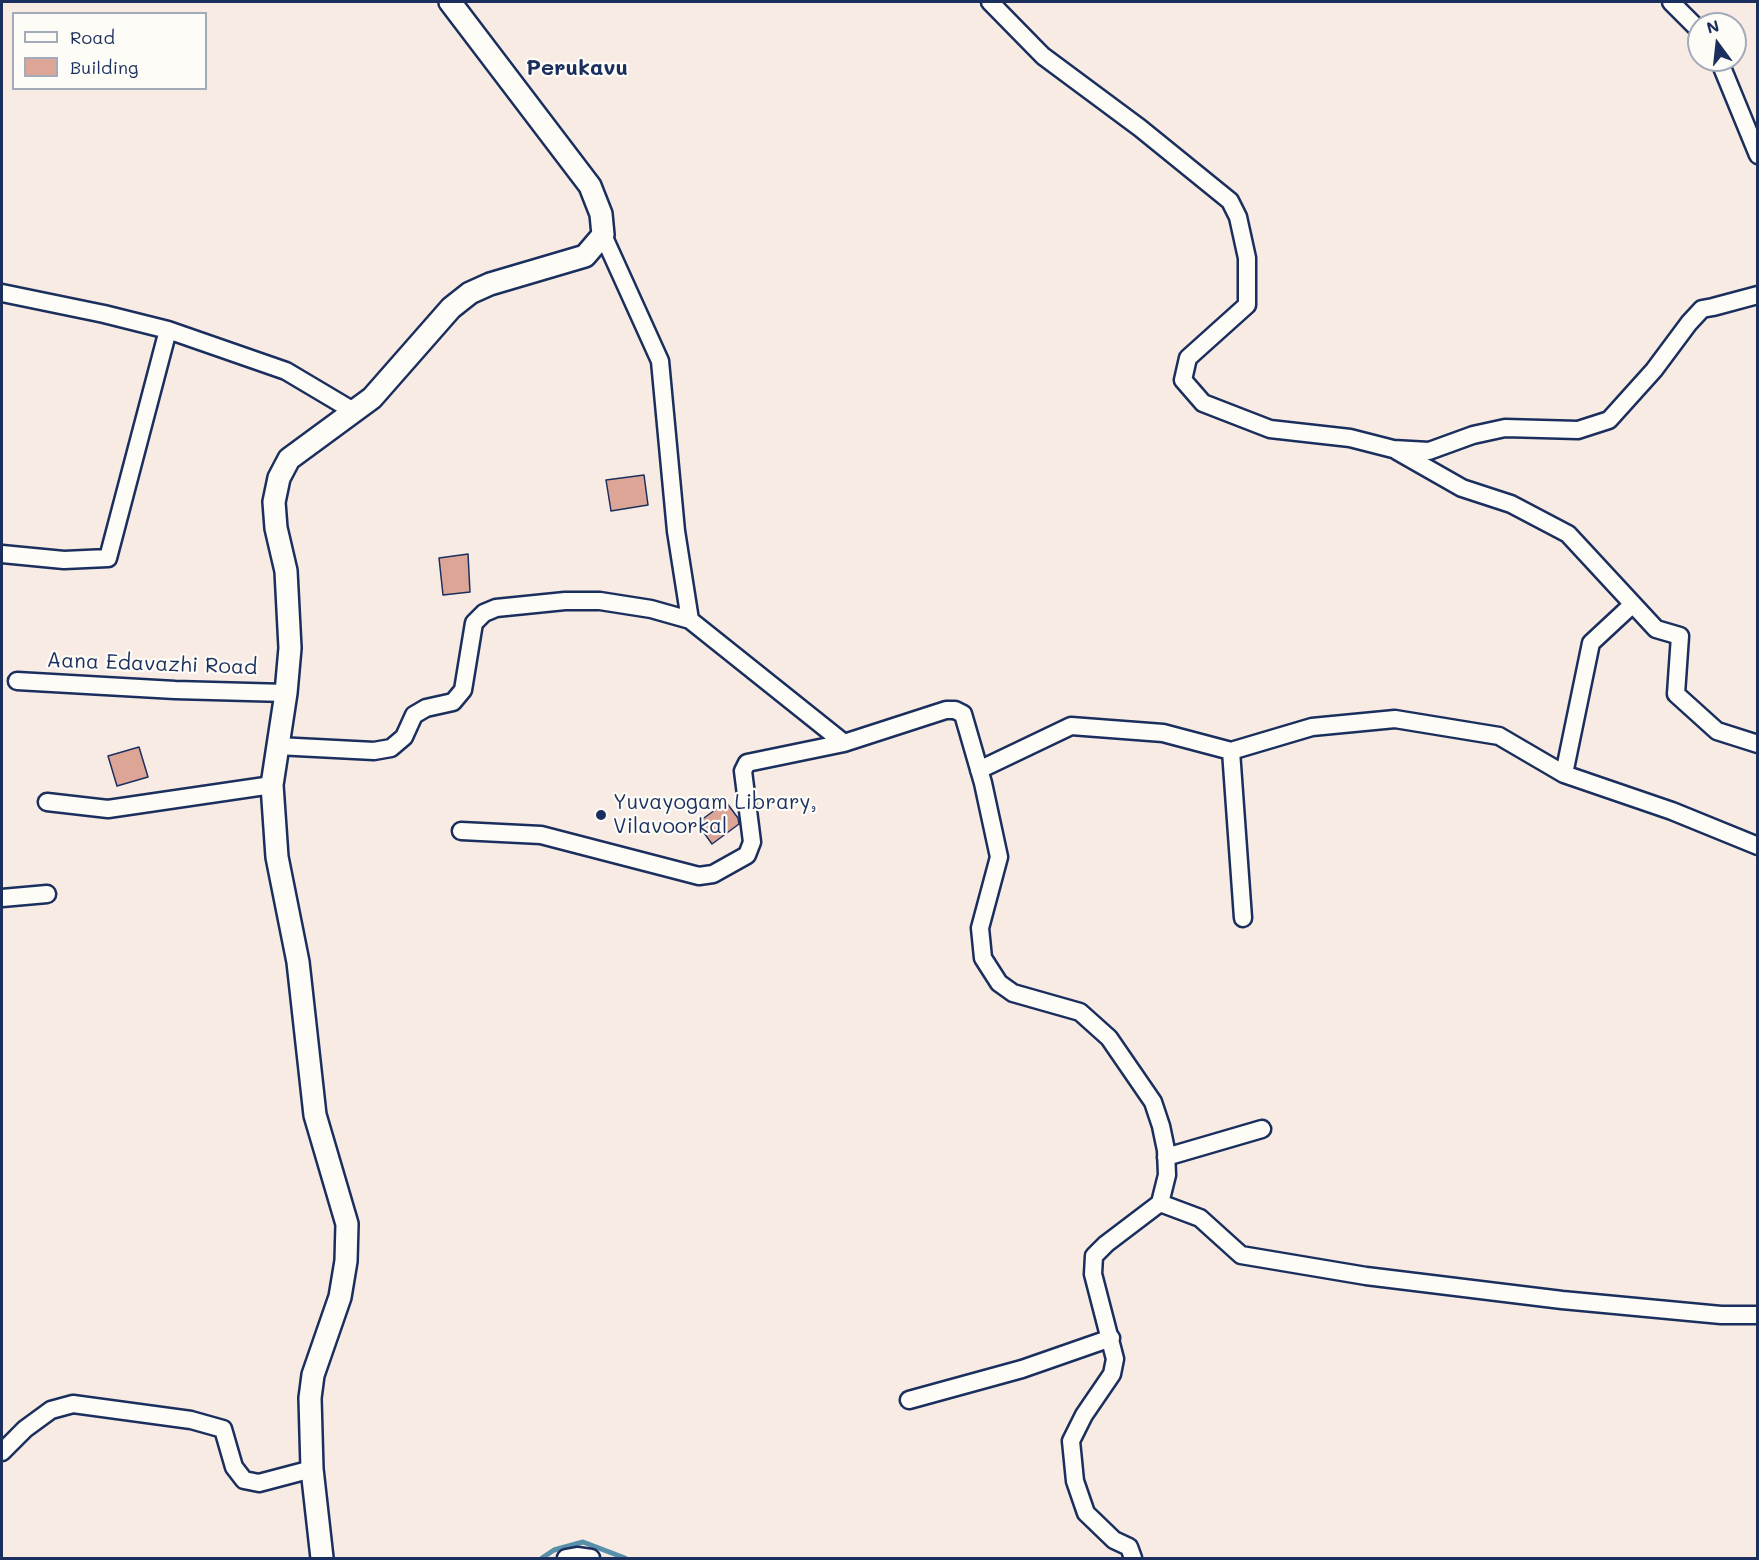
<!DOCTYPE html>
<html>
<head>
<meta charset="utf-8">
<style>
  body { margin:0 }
  #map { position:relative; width:1759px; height:1560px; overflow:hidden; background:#f7ebe4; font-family:Mali,sans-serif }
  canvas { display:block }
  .frame { position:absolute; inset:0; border:3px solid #1b2f5e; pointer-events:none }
  .legend { position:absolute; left:12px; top:12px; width:195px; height:78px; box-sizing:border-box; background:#fdfcf7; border:2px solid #a3aaba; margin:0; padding:8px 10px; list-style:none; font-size:18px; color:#1b2f5e }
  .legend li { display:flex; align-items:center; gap:12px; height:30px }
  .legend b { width:30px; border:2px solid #a3aaba }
  .north { position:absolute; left:1687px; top:12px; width:60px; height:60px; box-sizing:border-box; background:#fdfcf7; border:2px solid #a3aaba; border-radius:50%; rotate:345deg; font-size:16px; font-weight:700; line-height:24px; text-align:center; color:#1b2f5e }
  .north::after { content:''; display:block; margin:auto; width:21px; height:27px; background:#1b2f5e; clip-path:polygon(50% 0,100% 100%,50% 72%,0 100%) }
</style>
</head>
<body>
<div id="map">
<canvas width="1759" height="1560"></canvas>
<div class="frame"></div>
<ul class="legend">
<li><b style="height:8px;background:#fdfcf7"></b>Road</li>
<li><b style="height:16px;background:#dda596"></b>Building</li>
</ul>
<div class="north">N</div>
</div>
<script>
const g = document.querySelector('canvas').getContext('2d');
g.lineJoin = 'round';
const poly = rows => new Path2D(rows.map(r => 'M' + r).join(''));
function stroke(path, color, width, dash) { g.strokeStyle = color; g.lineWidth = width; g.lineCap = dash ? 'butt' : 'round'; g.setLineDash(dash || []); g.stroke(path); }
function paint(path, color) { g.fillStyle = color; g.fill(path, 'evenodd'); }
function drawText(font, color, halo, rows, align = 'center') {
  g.font = font + ' Mali,sans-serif'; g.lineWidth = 4.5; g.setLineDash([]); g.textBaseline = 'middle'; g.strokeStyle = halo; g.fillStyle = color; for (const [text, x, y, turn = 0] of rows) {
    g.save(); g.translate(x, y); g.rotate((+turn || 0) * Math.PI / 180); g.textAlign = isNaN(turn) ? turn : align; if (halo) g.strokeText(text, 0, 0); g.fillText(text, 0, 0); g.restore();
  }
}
const stream = poly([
  [542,1558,554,1550,583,1542,625,1558]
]);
const building = poly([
  [644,475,648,505,611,511,606,480,644,475],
  [468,554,470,592,443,595,439,558,468,554],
  [139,747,148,777,117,786,108,756,139,747],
  [726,802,738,818,739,824,712,844,697,823,726,802]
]);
const minor = poly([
  [990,2,1043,56,1140,128,1230,201,1238,217,1247,258,1247,305,1188,358,1183,380,1203,403,1270,429,1350,438,1393,449,1429,451,1473,435,1505,428,1578,430,1609,420,1654,370,1689,323,1702,309,1713,307,1758,295],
  [1671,2,1699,30],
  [1719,60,1758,155],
  [603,235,660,361,676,531,690,620],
  [2,293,104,314,168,330,286,371,355,412],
  [1397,451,1462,488,1511,504,1568,534,1656,629,1680,636,1676,694,1717,731,1758,744],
  [2,554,64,560,108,558,168,330],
  [17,681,175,690,286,693],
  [844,743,946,710,955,710,963,714,983,783,999,857,980,928,983,958,999,983,1013,993,1080,1012,1109,1038,1153,1102,1161,1126,1166,1150,1167,1175,1160,1203,1106,1244,1094,1256,1093,1274,1115,1359,1112,1374,1084,1415,1071,1441,1075,1481,1086,1513,1114,1540,1129,1547,1133,1558],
  [277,746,374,751,391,748,404,737,414,715,426,708,453,702,463,690,474,623,484,613,496,608,565,601,600,601,651,609,690,620,844,743,747,763,743,771,752,842,747,855,713,874,699,876,541,835,461,831],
  [1231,751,1243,918],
  [979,770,1071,726,1163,733,1231,751,1312,727,1395,719,1499,736,1564,774,1672,811,1758,846],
  [1564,774,1591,643,1633,604],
  [47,802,108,809,272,785],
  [2,898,47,894],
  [1166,1157,1262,1129],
  [1160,1203,1200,1218,1241,1255,1366,1276,1562,1300,1721,1315,1758,1315],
  [909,1400,1022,1369,1111,1338],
  [2,1452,25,1429,51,1410,73,1404,191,1420,223,1429,234,1467,244,1480,259,1483,312,1469],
  [566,1558,577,1556,591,1558]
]);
const tertiary = poly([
  [322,1558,312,1469,310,1398,313,1375,340,1297,346,1261,347,1224,315,1115,298,962,277,857,272,785,286,693,290,648,286,571,276,528,274,502,279,478,289,459,372,398,451,308,470,293,490,284,585,256,603,235,601,214,590,186,450,2]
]);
const markers = [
  [601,815,6,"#1b2f5e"]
];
const streetNames = [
  ["Aana Edavazhi Road",152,664,2]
];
const poiNames = [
  ["Yuvayogam Library,",613,803],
  ["Vilavoorkal",613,827]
];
const neighbourhoodNames = [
  ["Perukavu",577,68]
];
stroke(stream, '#5890aa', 5);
paint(building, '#dda596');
stroke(building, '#1b2f5e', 1.5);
stroke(minor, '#1b2f5e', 21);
stroke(tertiary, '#1b2f5e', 26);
stroke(minor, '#fdfcf7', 16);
stroke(tertiary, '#fdfcf7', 21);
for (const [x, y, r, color] of markers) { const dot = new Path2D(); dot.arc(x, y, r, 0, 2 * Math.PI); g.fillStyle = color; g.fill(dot); stroke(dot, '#fdfcf7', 2); }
drawText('21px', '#1b2f5e', '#fdfcf7', streetNames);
drawText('21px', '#1b2f5e', '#fdfcf7', poiNames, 'left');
drawText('bold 22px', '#1b2f5e', '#fdfcf7', neighbourhoodNames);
</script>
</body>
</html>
